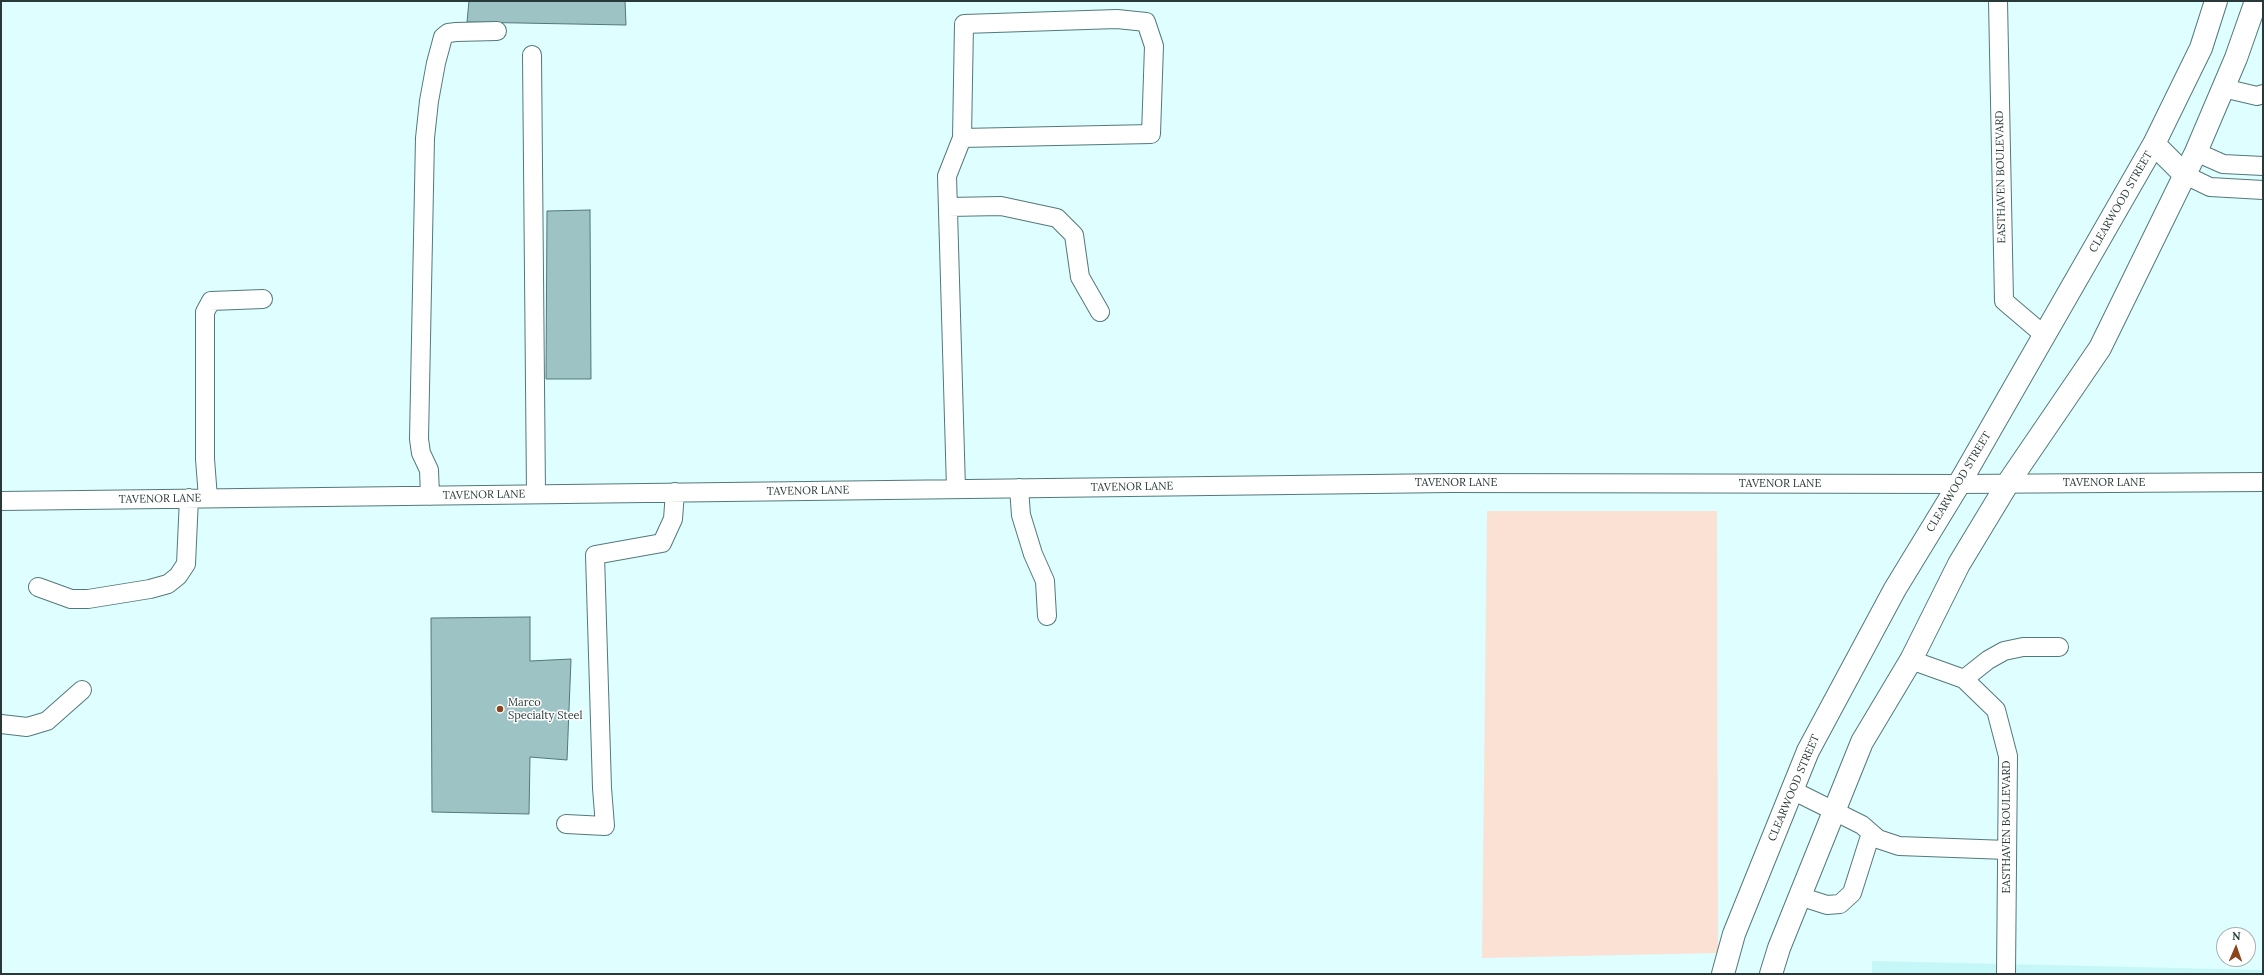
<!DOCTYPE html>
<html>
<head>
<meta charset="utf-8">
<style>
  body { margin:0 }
  #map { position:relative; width:2264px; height:975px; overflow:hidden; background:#defeff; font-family:Lora,serif }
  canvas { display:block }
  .frame { position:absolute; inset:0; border:2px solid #293939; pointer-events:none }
  .north { position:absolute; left:2216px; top:927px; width:40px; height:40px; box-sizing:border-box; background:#fff; border:1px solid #a9b0b0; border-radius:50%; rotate:2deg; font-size:11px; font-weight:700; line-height:16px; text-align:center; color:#293939 }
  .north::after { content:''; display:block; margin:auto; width:14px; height:18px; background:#8a451d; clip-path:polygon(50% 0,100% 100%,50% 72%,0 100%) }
</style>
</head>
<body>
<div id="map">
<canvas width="2264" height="975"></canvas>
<div class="frame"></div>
<div class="north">N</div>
</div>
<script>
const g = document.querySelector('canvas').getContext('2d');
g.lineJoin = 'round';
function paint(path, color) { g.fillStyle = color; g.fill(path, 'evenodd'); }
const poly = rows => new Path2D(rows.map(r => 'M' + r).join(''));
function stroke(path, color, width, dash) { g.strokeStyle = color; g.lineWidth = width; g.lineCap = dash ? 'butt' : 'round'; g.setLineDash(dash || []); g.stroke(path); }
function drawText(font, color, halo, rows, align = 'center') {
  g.font = font + ' Lora,serif'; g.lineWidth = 3; g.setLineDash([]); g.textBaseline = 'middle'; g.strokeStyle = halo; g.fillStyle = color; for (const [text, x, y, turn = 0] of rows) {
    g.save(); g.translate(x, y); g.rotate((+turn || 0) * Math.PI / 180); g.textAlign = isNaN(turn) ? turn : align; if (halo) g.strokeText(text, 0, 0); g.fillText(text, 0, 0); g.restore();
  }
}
const built = poly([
  [1872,961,2263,970,2263,974,1872,974]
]);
const green = poly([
  [1487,511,1717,511,1718,953,1482,958]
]);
const building = poly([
  [469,1,625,1,626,25,467,22,469,1],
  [590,210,591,379,546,379,547,211,590,210],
  [530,617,530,661,571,659,567,760,530,757,529,814,432,812,431,618,530,617]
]);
const minor = poly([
  [1998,1,2004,301,2044,335],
  [532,55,536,494],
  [2223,88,2257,96,2263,94],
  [2196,152,2223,164,2263,166],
  [2185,175,2210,187,2263,190],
  [948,207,1001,206,1057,218,1074,235,1080,277,1100,312],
  [1019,488,1021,515,1033,554,1045,581,1047,616],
  [956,489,947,176,962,138,964,24,1117,19,1146,22,1154,46,1151,134,962,138],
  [430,496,429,470,421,453,419,439,425,138,429,101,436,63,443,37,448,33,456,32,497,31],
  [208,498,205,459,205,312,211,301,263,299],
  [1,501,1451,483,1959,484,2263,482],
  [38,587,71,599,88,599,150,589,168,584,178,576,186,564,189,498],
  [1911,660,1964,679,1996,710,2008,756,2006,974],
  [1964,679,1988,660,2004,651,2023,647,2059,647],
  [1,724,27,727,47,721,82,690],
  [1792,790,1862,825,1878,839,1899,846,2007,850],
  [566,824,605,826,602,788,595,555,662,543,673,519,675,492],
  [1799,896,1827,905,1840,904,1852,893,1871,833]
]);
const major = poly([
  [2154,144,2185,175],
  [1723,974,1734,934,1808,751,1895,589,1959,484,2154,144,2201,48,2216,1],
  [1771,974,1779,948,1862,742,1911,660,1959,564,2008,483,2100,348,2196,152,2236,58,2256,1]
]);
const markers = [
  [500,709,4,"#8a451d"]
];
const streetNames = [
  ["EASTHAVEN BOULEVARD",2001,177,-91],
  ["CLEARWOOD STREET",2121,202,-60],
  ["CLEARWOOD STREET",1959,482,-59],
  ["TAVENOR LANE",1456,483],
  ["TAVENOR LANE",2104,483],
  ["TAVENOR LANE",1780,484],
  ["TAVENOR LANE",1132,487,-1],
  ["TAVENOR LANE",808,491,-1],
  ["TAVENOR LANE",484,495,-1],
  ["TAVENOR LANE",160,499,-1],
  ["CLEARWOOD STREET",1794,788,-67],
  ["EASTHAVEN BOULEVARD",2007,827,-90]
];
const poiNames = [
  ["Marco",508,703],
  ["Specialty Steel",508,716]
];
paint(built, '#c5f7f8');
paint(green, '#fbe1d4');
paint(building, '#9dc3c4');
stroke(building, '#537879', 1);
stroke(minor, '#547879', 20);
stroke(major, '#547879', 24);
stroke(minor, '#fff', 18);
stroke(major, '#fff', 22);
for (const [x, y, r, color] of markers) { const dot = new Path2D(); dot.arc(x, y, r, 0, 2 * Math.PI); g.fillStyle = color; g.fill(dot); stroke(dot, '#fff', 1.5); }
drawText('11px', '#293939', '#fff', streetNames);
drawText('11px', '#293939', '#fff', poiNames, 'left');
</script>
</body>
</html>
